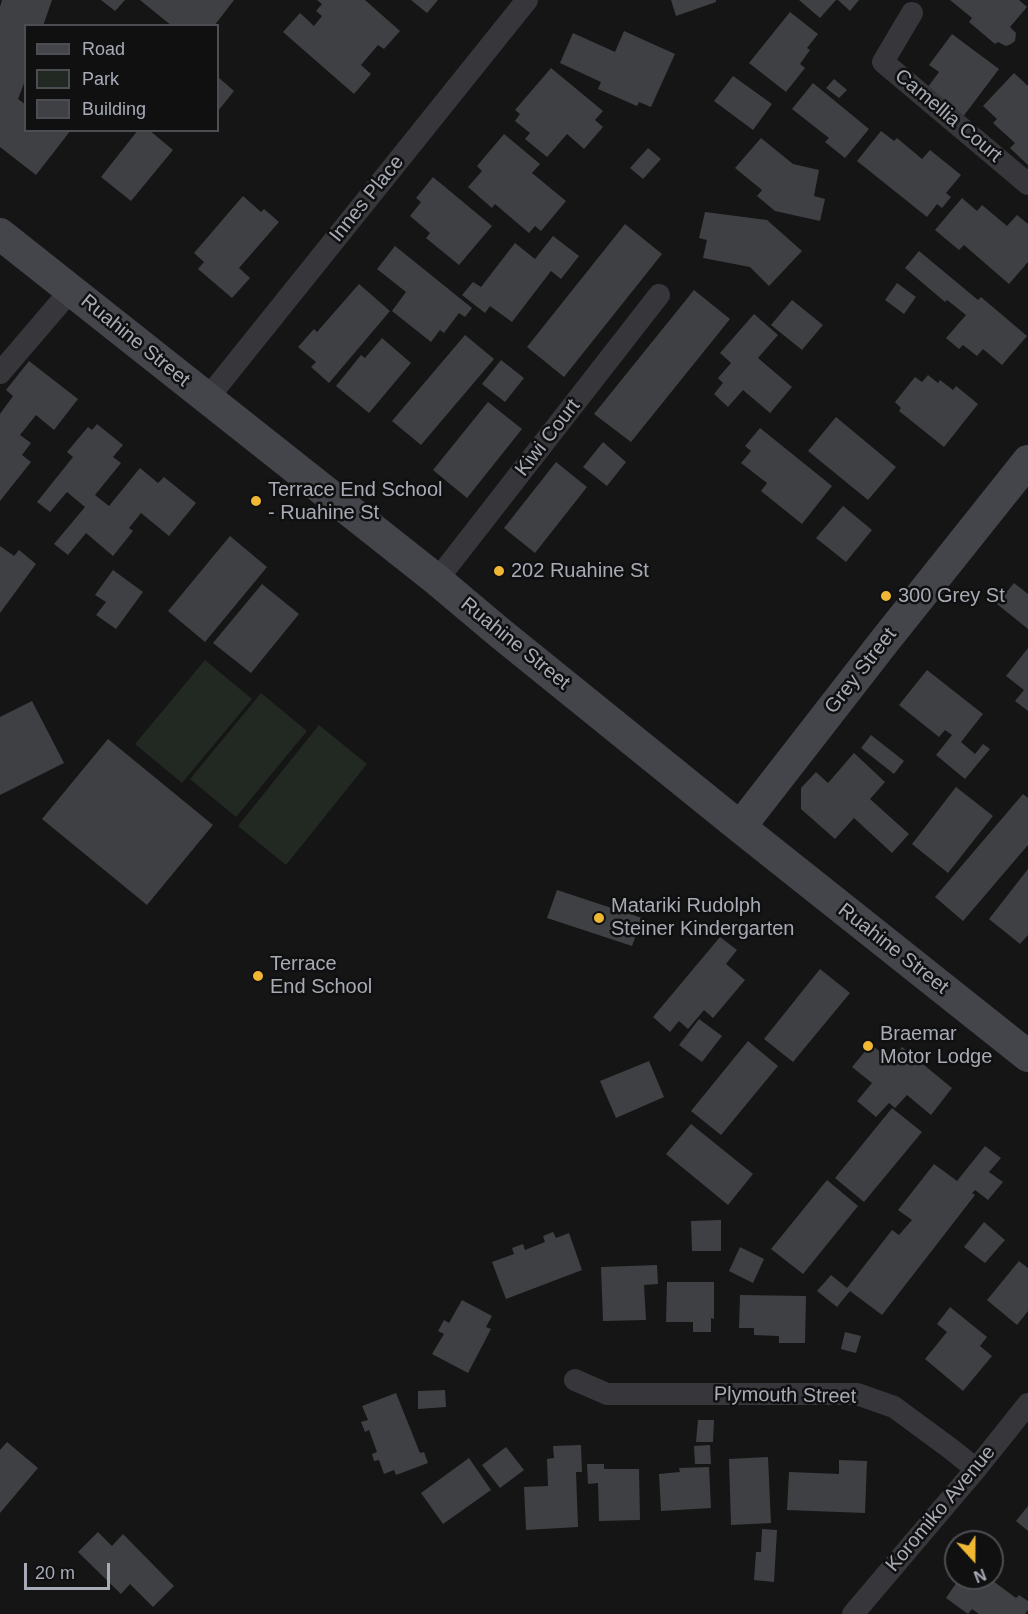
<!DOCTYPE html>
<html>
<head>
<meta charset="utf-8">
<style>
  body { margin:0 }
  #map { position:relative; width:1028px; height:1614px; overflow:hidden; background:#151516; font-family:Helvetica,sans-serif }
  canvas { display:block }
  .legend { position:absolute; left:24px; top:24px; width:195px; height:108px; box-sizing:border-box; background:#101011; border:2px solid #4c4e53; margin:0; padding:8px 10px; list-style:none; font-size:18px; color:#a7abb6 }
  .legend li { display:flex; align-items:center; gap:12px; height:30px }
  .legend b { width:30px; border:2px solid #4c4e53 }
  .north { position:absolute; left:944px; top:1530px; width:60px; height:60px; box-sizing:border-box; background:#101011; border:2px solid #4c4e53; border-radius:50%; rotate:159deg; font-size:16px; font-weight:700; line-height:24px; text-align:center; color:#a7abb6 }
  .north::after { content:''; display:block; margin:auto; width:21px; height:27px; background:#efb734; clip-path:polygon(50% 0,100% 100%,50% 72%,0 100%) }
  .scale { position:absolute; left:24px; top:1563px; width:86px; height:27px; box-sizing:border-box; border:3px solid #a7abb6; border-top:0; padding-left:8px; font-size:18px; line-height:21px; white-space:nowrap; color:#a7abb6; -webkit-text-stroke:4px #101011; paint-order:stroke }
</style>
</head>
<body>
<div id="map">
<canvas width="1028" height="1614"></canvas>
<ul class="legend">
<li><b style="height:8px;background:#44454b"></b>Road</li>
<li><b style="height:16px;background:#212922"></b>Park</li>
<li><b style="height:16px;background:#3f4043"></b>Building</li>
</ul>
<div class="north">N</div>
<div class="scale">20 m</div>
</div>
<script>
const g = document.querySelector('canvas').getContext('2d');
g.lineJoin = 'round';
function paint(path, color) { g.fillStyle = color; g.fill(path, 'evenodd'); }
const poly = rows => new Path2D(rows.map(r => 'M' + r).join(''));
function stroke(path, color, width, dash) { g.strokeStyle = color; g.lineWidth = width; g.lineCap = dash ? 'butt' : 'round'; g.setLineDash(dash || []); g.stroke(path); }
function drawText(font, color, halo, rows, align = 'center') {
  g.font = font + ' Helvetica,sans-serif'; g.lineWidth = 5; g.setLineDash([]); g.textBaseline = 'middle'; g.strokeStyle = halo; g.fillStyle = color; for (const [text, x, y, turn = 0] of rows) {
    g.save(); g.translate(x, y); g.rotate((+turn || 0) * Math.PI / 180); g.textAlign = isNaN(turn) ? turn : align; if (halo) g.strokeText(text, 0, 0); g.fillText(text, 0, 0); g.restore();
  }
}
const green = poly([
  [205,660,252,699,182,783,135,744],
  [261,693,307,731,236,817,190,779],
  [319,725,367,764,286,865,238,826]
]);
const building = poly([
  [2,0,52,0,43,26,26,26,26,78,18,99,26,105,26,130,71,130,36,175,0,147,0,7],
  [101,0,125,0,115,11],
  [140,0,234,0,214,26,172,26],
  [317,0,365,0,400,31,384,49,378,45,361,65,371,74,354,94,283,32,300,13,314,26,322,16,316,11,322,4],
  [411,0,438,0,427,13],
  [671,0,716,0,716,2,676,16],
  [799,0,836,0,820,18],
  [838,0,859,0,850,11],
  [950,0,1019,0,1027,7,1010,27,1016,33,1015,41,1011,44,1006,46,998,42,995,44,969,22,972,18],
  [790,12,818,34,807,48,810,50,800,64,805,68,786,92,749,63],
  [624,31,675,54,651,107,639,102,637,106,598,89,601,82,560,63,573,33,615,52],
  [952,34,999,69,959,122,922,95,939,72,929,65],
  [551,68,603,111,595,120,603,127,584,149,567,134,547,157,525,139,530,133,515,121,520,114,515,110],
  [1014,73,1028,86,1028,165,1010,148,1015,143,993,123,997,119,983,106],
  [733,76,772,104,753,130,714,101],
  [218,77,234,91,218,111],
  [834,79,847,90,839,98,826,88],
  [813,83,869,129,845,158,825,142,829,138,792,109],
  [138,130,149,130,173,150,131,201,101,177],
  [881,131,894,141,897,138,922,159,930,150,961,175,946,193,951,197,942,208,937,204,927,217,857,161],
  [504,134,540,164,532,173,566,201,541,231,535,226,529,233,495,204,492,208,468,187,482,171,477,166],
  [761,138,793,164,819,170,814,196,825,199,820,221,775,211,757,196,762,190,735,168],
  [648,148,661,159,643,179,630,168],
  [433,177,492,226,459,265,426,238,430,233,410,216,421,202,416,198],
  [243,196,261,212,264,209,279,222,239,268,250,278,232,298,198,269,204,262,194,253],
  [962,198,977,211,982,205,1007,226,1017,215,1028,224,1028,262,1009,284,964,245,959,250,935,230],
  [705,212,767,220,802,251,769,286,750,267,703,258,707,240,699,238],
  [625,224,662,254,564,377,527,347],
  [553,236,579,256,561,279,551,271,512,322,490,306,485,313,462,295,473,282,481,287,515,243,535,259],
  [395,246,472,308,465,317,459,313,444,333,440,330,431,342,392,311,406,292,377,269],
  [919,251,978,300,981,297,1027,336,1002,365,983,349,977,356,963,345,959,349,946,338,966,315,947,300,945,302,905,268],
  [897,283,916,297,904,314,885,300],
  [359,284,390,311,329,383,311,367,316,362,298,347,314,329,317,332],
  [694,290,730,319,631,442,594,414],
  [792,300,823,325,802,350,771,325],
  [754,314,778,335,758,358,792,387,770,413,743,390,728,407,714,394,723,383,718,378,731,363,720,353],
  [465,335,494,359,421,445,392,421],
  [382,338,411,363,369,413,336,386,361,355,365,358],
  [501,360,524,378,505,402,482,384],
  [29,361,78,399,54,430,36,415,20,435,31,443,22,455,31,462,0,501,0,414,13,396,6,390],
  [928,375,938,383,940,380,953,390,956,386,978,404,944,447,899,411,901,408,895,402,915,377,922,382],
  [488,402,522,429,467,498,433,470],
  [836,417,896,467,868,500,808,451],
  [97,424,123,445,113,457,121,463,95,495,109,506,140,468,158,483,164,477,196,503,169,536,141,513,129,528,133,531,113,556,86,533,68,555,54,544,85,507,67,492,50,512,37,502,73,457,67,452,88,427,92,430],
  [760,428,832,486,802,524,761,491,767,483,741,463,751,451,745,446],
  [603,442,626,462,607,486,583,467],
  [556,462,587,487,535,553,504,528],
  [843,506,872,530,846,562,816,538],
  [230,536,267,567,205,642,168,611],
  [0,546,14,556,19,550,36,564,0,613],
  [113,570,143,592,116,629,96,615,106,602,95,595],
  [1014,583,1028,594,1028,629,997,604],
  [262,584,299,614,251,673,213,643],
  [1028,648,1028,711,1015,701,1024,690,1006,676],
  [927,670,983,714,961,742,975,754,983,744,990,749,965,779,936,755,952,735,945,730,939,737,899,705],
  [32,701,64,763,0,795,0,717],
  [871,735,904,761,894,774,861,748],
  [108,739,213,825,147,905,42,819],
  [854,753,885,782,870,799,909,834,892,853,854,818,835,839,801,809,801,788,816,772,828,783],
  [956,787,993,816,948,873,912,844],
  [1023,794,1028,798,1028,845,963,921,935,897],
  [1028,869,1028,935,1020,944,989,919],
  [557,890,642,918,632,946,547,918],
  [720,937,737,950,726,964,745,980,713,1018,704,1010,688,1029,679,1021,670,1032,653,1017],
  [820,969,850,993,793,1062,764,1039],
  [699,1019,722,1036,702,1062,679,1045],
  [748,1041,778,1066,721,1135,691,1111],
  [871,1044,891,1061,902,1047,952,1088,931,1115,907,1095,895,1108,889,1103,876,1117,857,1101,872,1083,852,1067],
  [649,1061,664,1097,616,1118,600,1081],
  [892,1108,922,1132,864,1202,835,1178],
  [691,1124,753,1174,728,1205,666,1154],
  [985,1146,1001,1158,989,1172,1003,1182,988,1200,975,1190,972,1193,975,1195,882,1315,850,1291,837,1307,817,1291,831,1275,847,1288,892,1230,899,1235,912,1220,898,1210,934,1164,957,1181],
  [827,1180,858,1206,803,1274,771,1249],
  [721,1220,721,1251,692,1251,691,1221],
  [984,1222,1005,1240,985,1263,964,1247],
  [553,1232,556,1238,569,1233,582,1270,506,1299,492,1262,514,1254,512,1248,523,1244,525,1250,545,1242,543,1236],
  [740,1247,764,1259,753,1283,729,1271],
  [1019,1261,1028,1268,1028,1311,1017,1325,987,1300],
  [657,1265,658,1284,644,1285,646,1320,603,1321,601,1267],
  [667,1282,714,1282,714,1319,711,1318,711,1332,693,1332,693,1322,666,1322],
  [740,1295,806,1296,805,1343,779,1343,779,1336,754,1335,754,1328,739,1328],
  [462,1300,492,1316,486,1327,491,1329,468,1373,432,1354,444,1334,438,1331,444,1320,449,1323],
  [950,1307,987,1337,980,1346,992,1356,963,1391,925,1359,947,1332,937,1324],
  [845,1332,861,1336,856,1353,841,1349],
  [445,1390,446,1407,418,1409,418,1391],
  [396,1393,420,1453,424,1452,428,1463,396,1475,394,1470,384,1474,379,1460,374,1461,372,1454,377,1452,369,1430,365,1432,361,1422,368,1420,362,1406],
  [698,1420,714,1420,713,1442,696,1442],
  [7,1442,38,1468,0,1513,0,1450],
  [581,1445,582,1472,576,1472,578,1527,526,1530,524,1487,548,1486,547,1459,554,1458,553,1446],
  [710,1445,711,1464,695,1464,694,1446],
  [506,1447,524,1470,500,1488,482,1465],
  [768,1457,771,1523,731,1525,729,1459],
  [469,1458,491,1490,443,1524,421,1493],
  [839,1460,867,1461,865,1513,787,1510,789,1472,839,1474],
  [587,1464,604,1464,604,1469,639,1469,640,1520,599,1521,598,1483,588,1484],
  [709,1467,711,1508,661,1511,659,1474,680,1472,679,1468],
  [1028,1506,1028,1531,1016,1521],
  [762,1529,777,1530,774,1582,754,1580,756,1552,761,1552],
  [98,1532,112,1546,123,1534,174,1586,153,1607,130,1584,121,1594,78,1552],
  [966,1578,989,1578,1016,1598,1019,1595,1028,1601,1028,1610,1025,1614,979,1614,972,1609,968,1614,946,1598,957,1582,961,1585]
]);
const street = poly([
  [912,13,883,62,1028,184],
  [0,373,71,290],
  [207,399,527,0],
  [437,580,659,295],
  [575,1380,607,1394,857,1394,894,1407,951,1449,976,1469],
  [853,1614,976,1469,1028,1404]
]);
const secondary = poly([
  [0,234,437,580,500,633,740,827,1028,1056],
  [740,827,883,643,1028,461]
]);
const markers = [
  [256,501,6,"#efb734"],
  [499,571,6,"#efb734"],
  [886,596,6,"#efb734"],
  [599,918,6,"#efb734"],
  [258,976,6,"#efb734"],
  [868,1046,6,"#efb734"]
];
const streetNames = [
  ["Camellia Court",948,116,40],
  ["Innes Place",367,199,-51],
  ["Ruahine Street",135,341,39],
  ["Kiwi Court",548,438,-52],
  ["Ruahine Street",515,644,39],
  ["Grey Street",861,671,-52],
  ["Ruahine Street",893,949,38],
  ["Plymouth Street",785,1396,1],
  ["Koromiko Avenue",941,1509,-50]
];
const poiNames = [
  ["Terrace End School",268,490],
  ["- Ruahine St",268,513],
  ["202 Ruahine St",511,571],
  ["300 Grey St",898,596],
  ["Matariki Rudolph",611,906],
  ["Steiner Kindergarten",611,929],
  ["Terrace",270,964],
  ["End School",270,987],
  ["Braemar",880,1034],
  ["Motor Lodge",880,1057]
];
paint(green, '#212922');
paint(building, '#3f4043');
stroke(street, '#36363b', 22);
stroke(secondary, '#44454b', 32);
for (const [x, y, r, color] of markers) { const dot = new Path2D(); dot.arc(x, y, r, 0, 2 * Math.PI); g.fillStyle = color; g.fill(dot); stroke(dot, '#101011', 2); }
drawText('20px', '#a7abb6', '#101011', streetNames);
drawText('20px', '#a7abb6', '#101011', poiNames, 'left');
</script>
</body>
</html>
